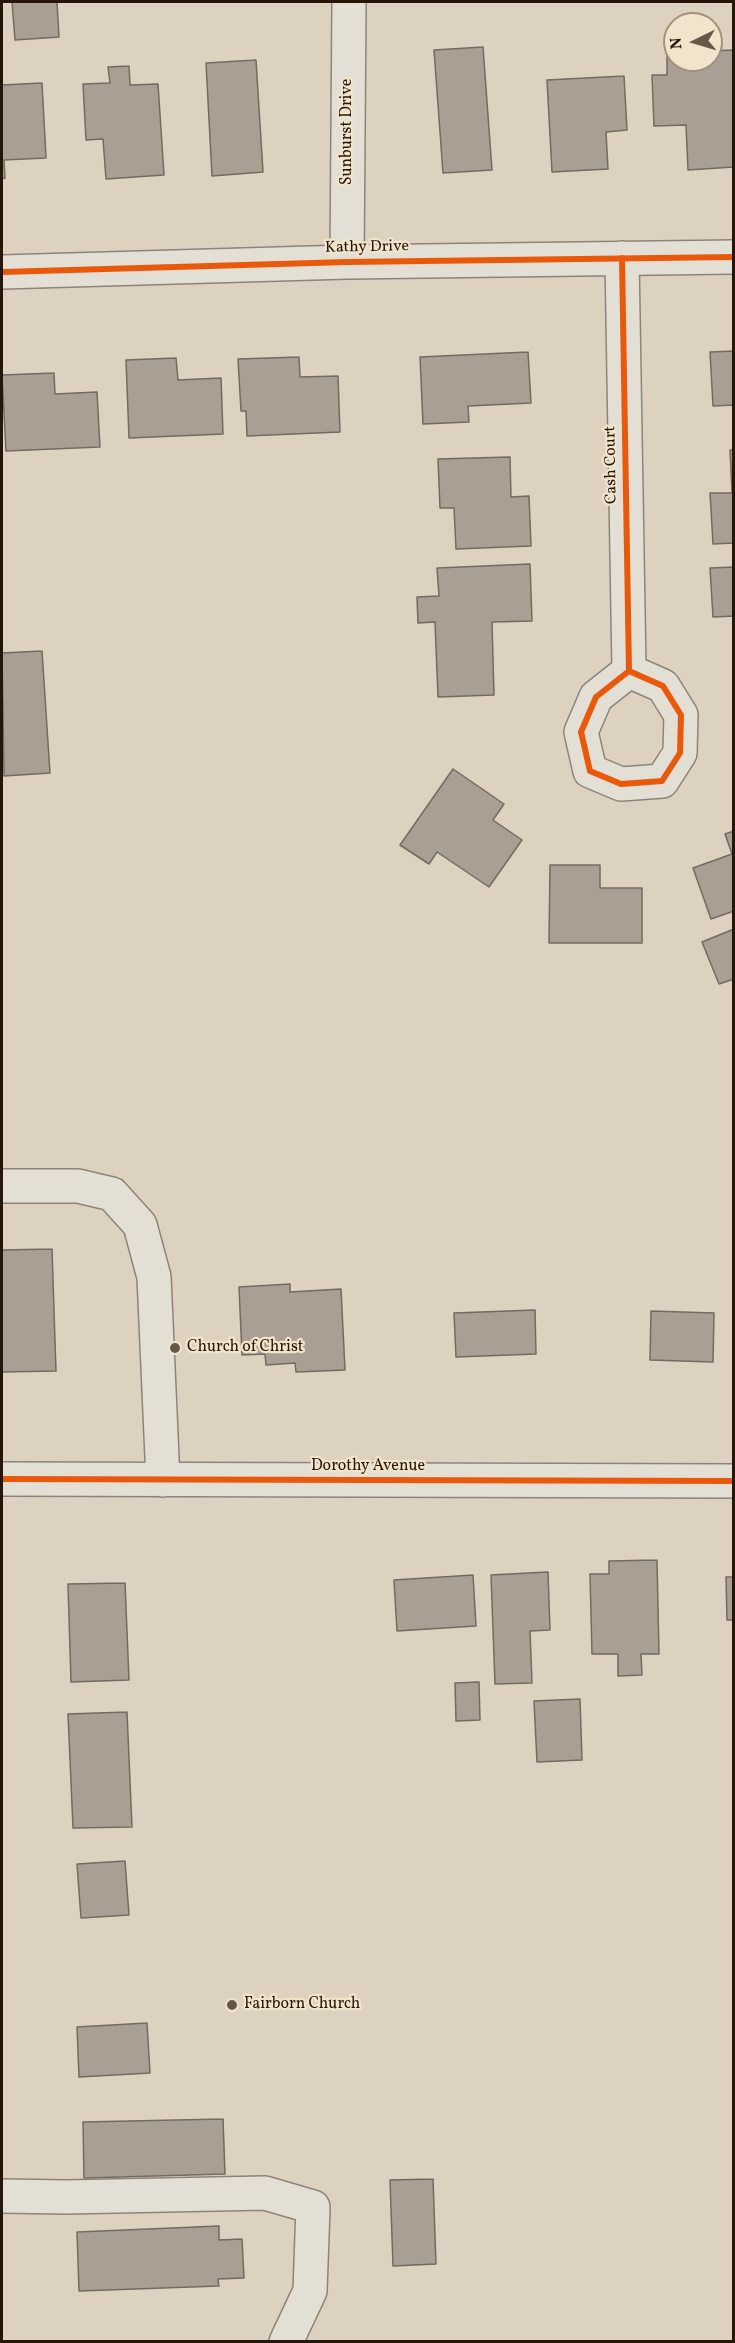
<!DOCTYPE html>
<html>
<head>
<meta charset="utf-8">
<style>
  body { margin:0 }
  #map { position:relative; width:735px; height:2343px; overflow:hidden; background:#ddd2bf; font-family:Vollkorn,serif }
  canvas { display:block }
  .frame { position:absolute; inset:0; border:3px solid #261609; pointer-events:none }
  .north { position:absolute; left:663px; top:12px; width:60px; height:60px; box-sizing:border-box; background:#f1e4cd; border:2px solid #a0927f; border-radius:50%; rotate:265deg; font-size:16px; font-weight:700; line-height:24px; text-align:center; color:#261609 }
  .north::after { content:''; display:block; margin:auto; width:21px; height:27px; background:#665849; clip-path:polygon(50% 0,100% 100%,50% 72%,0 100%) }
</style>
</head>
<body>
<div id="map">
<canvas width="735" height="2343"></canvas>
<div class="frame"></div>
<div class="north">N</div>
</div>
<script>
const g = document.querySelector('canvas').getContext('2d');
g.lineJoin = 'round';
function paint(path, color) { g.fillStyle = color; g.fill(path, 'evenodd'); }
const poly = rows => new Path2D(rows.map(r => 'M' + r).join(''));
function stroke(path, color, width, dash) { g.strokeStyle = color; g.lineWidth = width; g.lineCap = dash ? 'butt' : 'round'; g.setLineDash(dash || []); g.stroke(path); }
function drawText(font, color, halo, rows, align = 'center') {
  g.font = font + ' Vollkorn,serif'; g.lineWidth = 4.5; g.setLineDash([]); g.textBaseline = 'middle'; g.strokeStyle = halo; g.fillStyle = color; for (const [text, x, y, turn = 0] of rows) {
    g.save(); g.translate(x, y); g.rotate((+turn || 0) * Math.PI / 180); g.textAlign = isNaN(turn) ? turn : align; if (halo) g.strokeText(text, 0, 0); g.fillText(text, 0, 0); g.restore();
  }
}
const building = poly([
  [12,2,57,2,59,37,15,40,12,2],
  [483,47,492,170,443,173,434,50,483,47],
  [734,50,734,167,688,170,686,125,654,126,652,75,667,75,667,53,675,53,675,60,711,60,711,51,734,50],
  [256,60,263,172,212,176,206,63,256,60],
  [129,66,130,85,158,84,164,175,106,179,103,139,86,140,83,84,110,83,108,67,129,66],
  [624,76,627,130,606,132,608,169,552,172,547,80,624,76],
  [42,83,46,158,4,160,5,178,2,179,2,85,42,83],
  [734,351,734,405,713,406,710,352,734,351],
  [528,352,531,403,468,406,469,422,423,424,420,357,528,352],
  [299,357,300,377,338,376,340,432,247,436,246,411,241,411,238,359,299,357],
  [176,358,178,380,221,378,223,434,129,438,126,360,176,358],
  [54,373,55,394,97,392,100,447,6,451,2,375,54,373],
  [730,450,734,450,734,543,713,544,710,493,732,493,730,450],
  [510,457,511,497,529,496,531,546,456,549,454,508,440,508,438,459,510,457],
  [530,564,532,621,492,622,494,695,438,697,435,622,418,623,417,597,439,596,437,568,530,564],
  [734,567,734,616,713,617,710,568,734,567],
  [42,651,50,773,4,776,2,653,42,651],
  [453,769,504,804,493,820,522,840,489,887,437,852,429,864,400,845,453,769],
  [734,831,734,911,711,919,693,868,732,854,725,834,734,831],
  [550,865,600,865,600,888,642,888,642,943,549,943,550,865],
  [734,929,734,979,719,984,702,942,734,929],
  [52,1249,56,1371,2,1372,2,1250,52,1249],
  [290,1284,290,1292,341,1289,345,1370,296,1372,295,1363,266,1365,265,1354,242,1355,239,1287,290,1284],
  [535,1310,536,1354,456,1357,454,1313,535,1310],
  [651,1311,714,1313,713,1362,650,1360,651,1311],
  [657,1560,659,1654,641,1654,642,1675,618,1676,618,1654,592,1654,590,1574,609,1574,609,1561,657,1560],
  [548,1572,550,1630,530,1631,532,1683,495,1684,491,1575,548,1572],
  [473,1575,476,1626,397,1631,394,1580,473,1575],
  [726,1577,734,1577,734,1620,727,1620,726,1577],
  [125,1583,129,1680,71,1682,68,1584,125,1583],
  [479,1682,480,1720,456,1721,455,1683,479,1682],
  [580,1699,582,1760,537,1762,534,1701,580,1699],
  [127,1712,132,1827,73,1828,68,1714,127,1712],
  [125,1861,129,1915,81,1918,77,1864,125,1861],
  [147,2023,150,2073,79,2077,77,2027,147,2023],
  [223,2119,225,2174,84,2178,83,2122,223,2119],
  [433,2179,436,2264,393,2266,390,2180,433,2179],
  [219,2226,219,2240,242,2239,244,2278,218,2279,219,2286,79,2291,77,2232,219,2226]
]);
const minor = poly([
  [622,258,629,671,596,697,581,732,590,771,621,784,662,781,680,753,681,715,663,686,629,671],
  [347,262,349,2],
  [2,272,347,262,734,257],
  [2,1186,78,1186,112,1194,140,1225,154,1277,163,1480],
  [2,1479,734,1481],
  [2,2196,66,2197,265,2193,313,2207,310,2291,286,2342]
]);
const cycleway = poly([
  [622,258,629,671,596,697,581,732,590,771,621,784,662,781,680,753,681,715,663,686,629,671],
  [2,272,347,262,734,257],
  [2,1479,734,1481]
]);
const markers = [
  [175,1348,6,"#665849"],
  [232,2005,6,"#665849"]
];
const streetNames = [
  ["Sunburst Drive",348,132,-90],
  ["Kathy Drive",367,248,-1],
  ["Cash Court",612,465,-91],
  ["Dorothy Avenue",368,1467]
];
const poiNames = [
  ["Church of Christ",187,1348],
  ["Fairborn Church",244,2005]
];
paint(building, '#a9a093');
stroke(building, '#736b60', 1.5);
stroke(minor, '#8d8479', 36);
stroke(minor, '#e4dfd5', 33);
stroke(cycleway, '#e8590c', 6);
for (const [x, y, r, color] of markers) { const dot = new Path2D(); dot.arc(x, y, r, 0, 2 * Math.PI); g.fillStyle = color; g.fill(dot); stroke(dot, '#f1e4cd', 2); }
drawText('16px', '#261609', '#f1e4cd', streetNames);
drawText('16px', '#261609', '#f1e4cd', poiNames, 'left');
</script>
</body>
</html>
